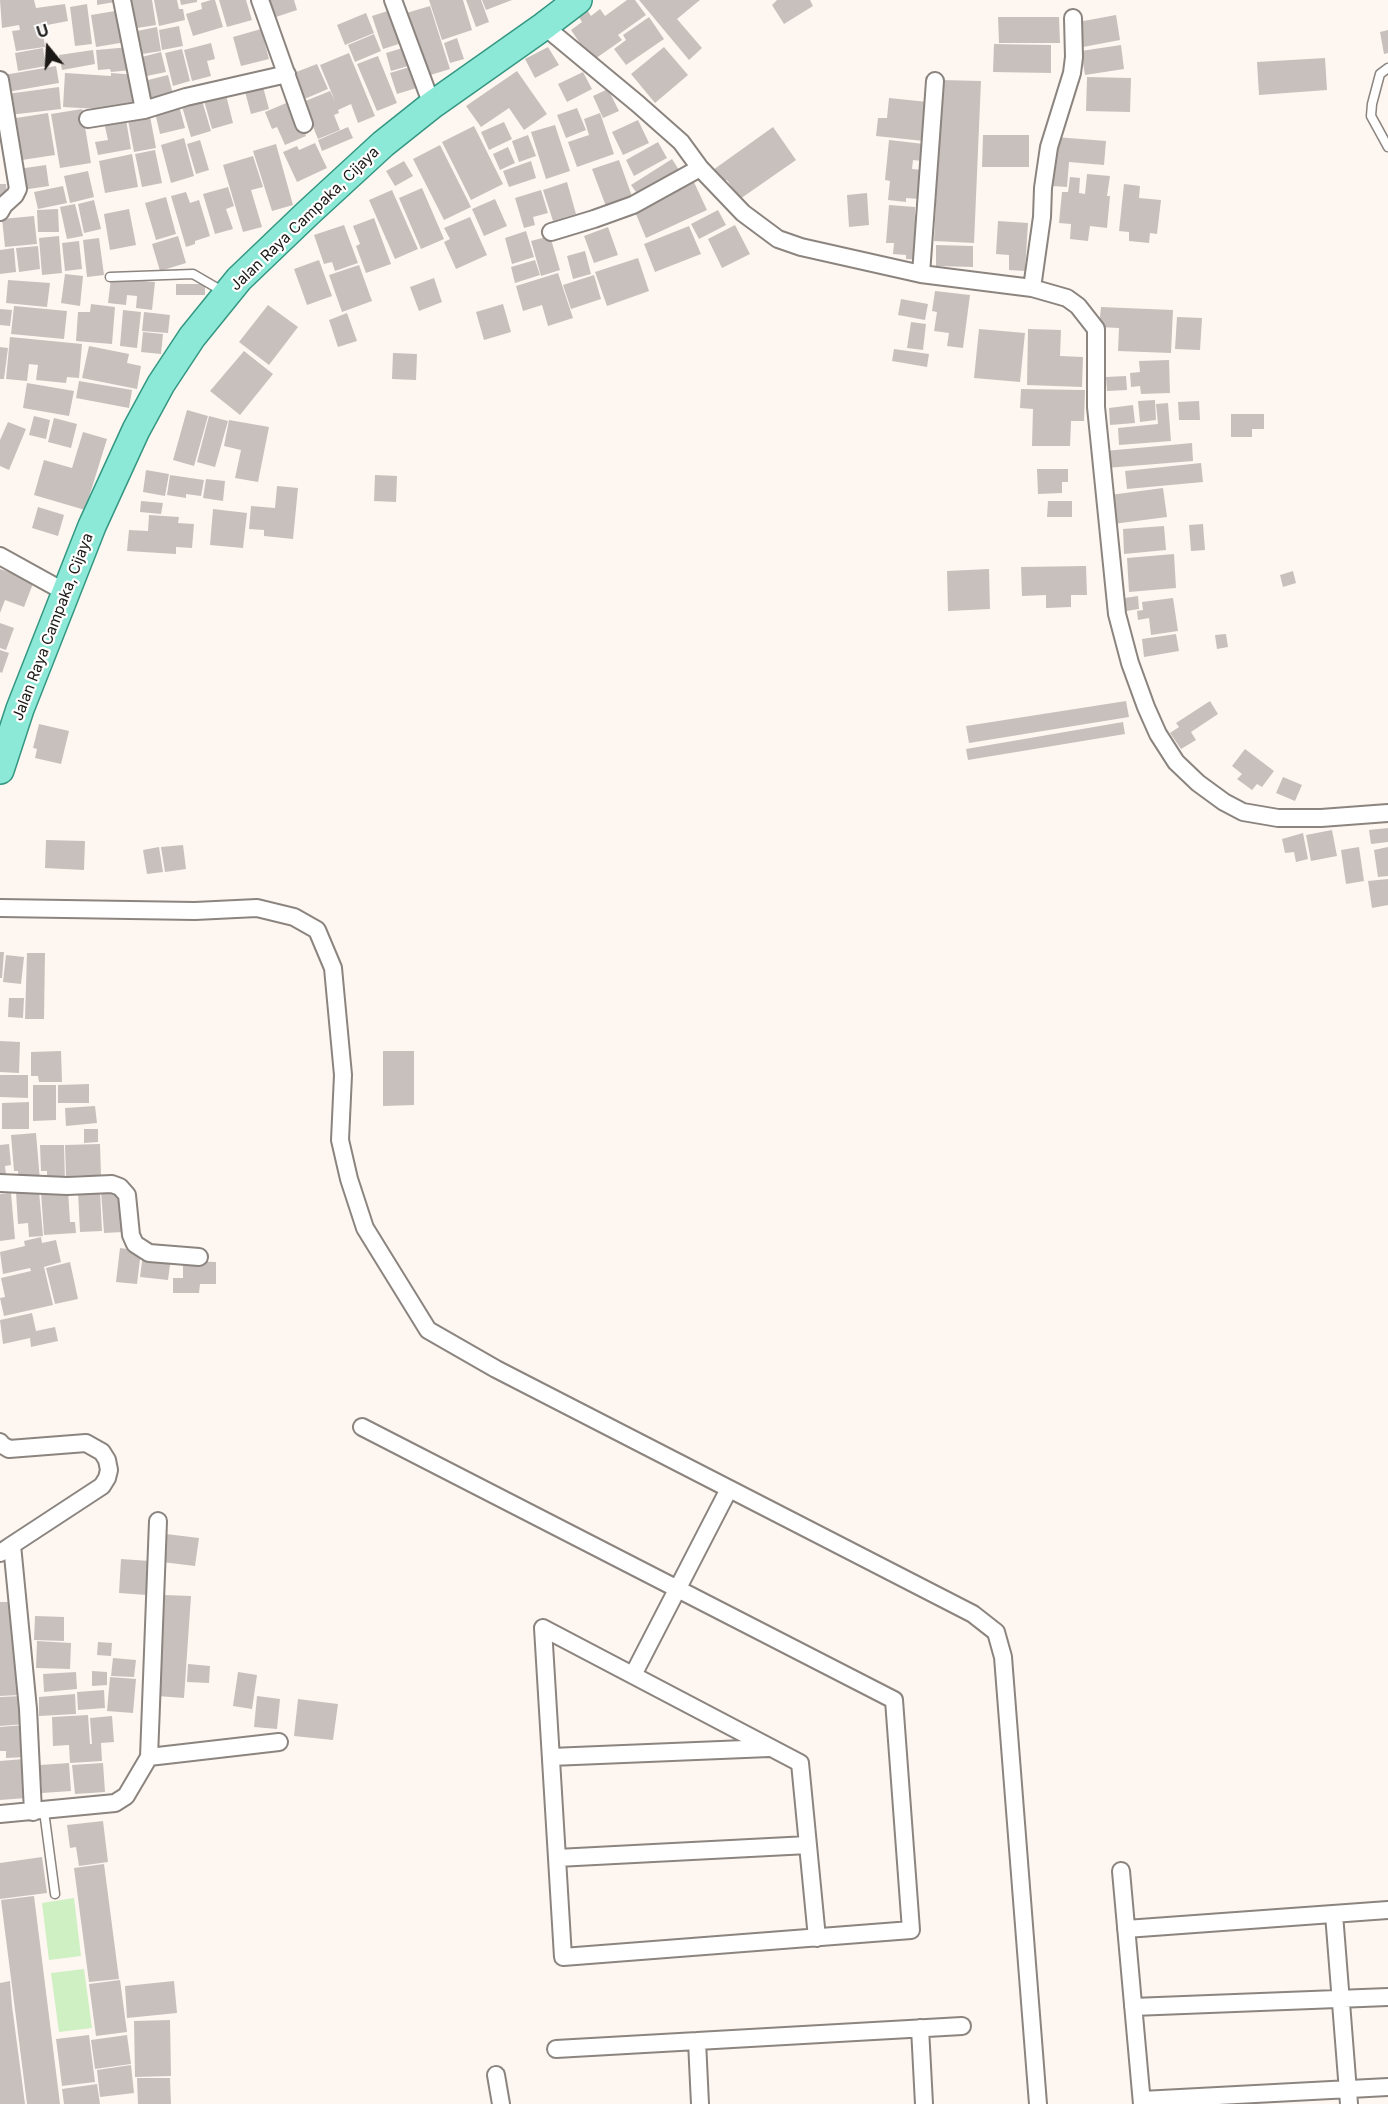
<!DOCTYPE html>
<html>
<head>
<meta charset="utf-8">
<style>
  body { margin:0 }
  #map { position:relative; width:1388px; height:2104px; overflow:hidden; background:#fef6f1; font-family:Inter,sans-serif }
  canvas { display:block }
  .north { position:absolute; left:18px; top:18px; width:60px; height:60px; -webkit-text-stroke:4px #fff; paint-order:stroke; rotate:342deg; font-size:16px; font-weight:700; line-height:24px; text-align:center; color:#1b1816 }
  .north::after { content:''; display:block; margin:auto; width:21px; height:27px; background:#1b1816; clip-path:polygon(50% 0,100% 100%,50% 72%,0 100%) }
</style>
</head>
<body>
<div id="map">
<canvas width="1388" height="2104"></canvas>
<div class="north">U</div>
</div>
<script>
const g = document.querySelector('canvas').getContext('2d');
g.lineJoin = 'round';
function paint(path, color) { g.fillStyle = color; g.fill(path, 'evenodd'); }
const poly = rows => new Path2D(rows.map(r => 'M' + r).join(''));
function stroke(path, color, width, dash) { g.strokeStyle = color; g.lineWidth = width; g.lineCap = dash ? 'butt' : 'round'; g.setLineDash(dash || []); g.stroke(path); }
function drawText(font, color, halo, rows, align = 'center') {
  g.font = font + ' Inter,sans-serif'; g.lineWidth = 4.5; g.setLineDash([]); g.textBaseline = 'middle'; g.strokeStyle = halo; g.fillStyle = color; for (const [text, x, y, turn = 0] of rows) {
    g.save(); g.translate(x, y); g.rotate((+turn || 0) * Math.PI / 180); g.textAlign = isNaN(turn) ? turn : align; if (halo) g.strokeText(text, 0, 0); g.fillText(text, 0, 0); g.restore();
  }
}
const green = poly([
  [74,1898,81,1956,49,1960,42,1903],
  [84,1969,92,2028,59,2032,51,1973]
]);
const building = poly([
  [0,0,34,0,36,8,65,4,68,21,42,26,45,47,16,51,12,31,20,30,19,25,2,28],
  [97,0,121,0,121,1,97,5],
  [126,0,152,0,156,25,131,29],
  [154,0,177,0,179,9,183,9,185,20,159,26],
  [180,0,197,0,197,2,181,5],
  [211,0,215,0,223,27,193,36,186,14,202,9,201,3],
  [219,0,246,0,252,20,227,27],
  [267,0,294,0,297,10,273,18],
  [429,0,463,0,472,30,442,40],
  [466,0,481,0,489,22,476,27],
  [482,0,512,0,486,10],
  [627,0,635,0,646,15,618,35,622,40,592,61,571,30,582,22,575,11,584,5,591,16,600,9,605,16],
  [639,0,700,0,677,19,702,48,689,60],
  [777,0,810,0,813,6,784,24,772,5],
  [87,4,92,44,75,46,70,7],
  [430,6,450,69,424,77,403,14],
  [394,9,405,42,383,49,372,16],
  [121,10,126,42,96,47,91,15],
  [366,13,374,33,345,45,337,25],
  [1116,15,1120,40,1083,47,1078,22],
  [649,17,664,39,626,65,614,49,626,40,623,35],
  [998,17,1059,17,1060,43,999,43],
  [179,26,183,46,162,50,159,30],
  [157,27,161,51,136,55,132,32],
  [261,29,269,59,241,66,233,37],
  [1388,30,1388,53,1384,54,1380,32],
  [374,34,381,51,355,62,348,45],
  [457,38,464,59,450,63,444,43],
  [211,43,215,59,207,61,211,76,192,81,184,50],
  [994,44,1051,45,1051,73,993,72],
  [1121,45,1124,69,1085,75,1081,51],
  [409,46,415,64,391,71,386,53],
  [130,47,132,70,111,72,110,69,98,70,96,50],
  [548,47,559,65,535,78,525,59],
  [664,47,688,75,655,103,631,74],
  [43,48,46,66,18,71,15,53],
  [182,49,190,81,173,86,165,53],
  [93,50,95,64,62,70,59,55],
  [161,52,166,72,142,77,138,58],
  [349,53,375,116,358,123,351,104,338,110,339,113,334,115,340,130,318,139,303,102,330,91,335,101,320,65],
  [378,56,397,103,377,111,357,64],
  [1325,58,1327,90,1259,95,1257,62],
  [317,64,328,89,302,100,291,74],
  [416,65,423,86,397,94,390,73],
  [56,66,59,83,7,92,4,75],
  [517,71,547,114,524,130,509,108,481,127,466,106],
  [583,72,592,89,567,102,558,84],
  [65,73,111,76,111,73,137,75,134,111,63,107],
  [168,75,173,94,145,102,140,82],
  [1087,77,1131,78,1130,112,1086,111],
  [942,80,981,81,974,243,934,241],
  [262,83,269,109,251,114,244,88],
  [59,87,61,109,9,115,7,94],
  [608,89,619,111,603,118,593,96],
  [225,91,233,123,212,129,203,97],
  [201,97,211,131,191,137,181,103],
  [889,98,928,102,924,141,876,136,878,118,887,118],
  [291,101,306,136,285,145,277,127,272,129,265,112],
  [178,102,185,128,160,134,154,108],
  [577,108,586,130,566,138,557,115],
  [82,109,91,163,60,168,51,114],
  [149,111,156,148,134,152,127,115],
  [48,113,55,155,15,161,12,138,19,136,16,118],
  [600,113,614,154,577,167,568,142,589,135,584,119],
  [125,114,131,149,98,155,95,142,108,140,103,118],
  [638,120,649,143,623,155,612,132],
  [504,122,512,139,489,150,481,132],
  [555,125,570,171,546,179,531,132],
  [474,126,503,184,471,200,442,142],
  [348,127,353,138,322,151,318,140],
  [773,127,796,160,740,199,727,180,722,183,713,170],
  [528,135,536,156,519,162,512,141],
  [983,135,1029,135,1029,167,982,167],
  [1056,137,1106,141,1104,165,1069,162,1067,187,1052,186],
  [184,138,194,176,171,183,161,145],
  [200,140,209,170,196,174,187,144],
  [889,140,924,144,922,161,913,160,912,169,923,170,920,199,906,198,906,202,888,200,890,181,885,180],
  [658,142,667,158,634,176,626,160],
  [315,143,327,168,297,182,283,152,297,146,299,150],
  [276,144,293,205,272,211,253,151],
  [440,145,471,207,444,220,413,159],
  [508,147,515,163,500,170,493,154],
  [155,150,162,183,142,187,135,154],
  [132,154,138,187,105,193,99,161],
  [253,156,263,187,251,190,262,227,243,232,223,165],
  [672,159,681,173,641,199,631,185],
  [619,160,633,199,607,209,592,169],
  [404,161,413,176,395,186,386,171],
  [531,161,536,178,509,187,503,171],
  [46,165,49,186,22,190,18,169],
  [88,171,94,197,70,203,64,176],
  [1087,174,1110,176,1107,196,1110,196,1107,228,1090,226,1088,241,1070,239,1071,224,1059,223,1062,192,1068,192,1070,177,1080,178,1079,193,1085,194],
  [693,180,707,210,646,238,633,207],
  [567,182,576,214,553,221,543,190],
  [0,184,6,184,7,200,0,201],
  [1124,184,1140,186,1139,198,1161,200,1157,234,1150,233,1149,243,1129,241,1129,232,1119,231],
  [63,186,67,203,38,209,34,192],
  [228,187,234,206,226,209,233,229,215,234,203,194],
  [422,188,444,239,421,249,399,198],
  [392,190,418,249,395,259,369,200],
  [541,190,548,213,533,217,535,225,524,228,515,198],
  [186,192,190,203,199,200,210,236,195,241,195,244,186,247,171,196],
  [867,193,869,225,849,227,847,195],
  [166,197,176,234,156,240,145,203],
  [495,199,507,226,484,236,472,209],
  [94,200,101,229,84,233,78,204],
  [75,204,83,236,67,239,60,207],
  [889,205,915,207,915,215,925,215,921,260,906,259,906,255,893,254,894,243,886,243],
  [58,209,59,232,38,232,37,210],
  [129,209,136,245,110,250,104,214],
  [718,210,726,225,699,239,691,224],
  [34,216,37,244,5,247,2,219],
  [470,217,487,255,456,269,444,242,450,239,444,228],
  [374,218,391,264,366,273,356,246,360,244,353,226],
  [998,221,1028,223,1025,271,1009,270,1009,255,996,254],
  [344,225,358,263,335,271,332,262,324,264,314,235],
  [735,225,750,254,722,268,708,239],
  [689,226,701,254,655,272,644,244],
  [608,227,618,255,594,263,584,236],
  [526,231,534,257,512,264,505,238],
  [59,236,62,273,42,275,39,238],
  [178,236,186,263,160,271,152,244],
  [550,236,560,270,541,276,531,241],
  [99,238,104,275,87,277,83,240],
  [79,241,82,269,65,271,62,243],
  [936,245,973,246,973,267,936,266],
  [38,246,40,269,19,272,16,248],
  [14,248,16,272,0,274,0,250],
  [585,251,591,274,573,279,567,256],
  [638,258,649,291,607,306,595,272],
  [319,260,332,296,307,305,294,269],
  [535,260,540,275,515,283,511,267],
  [359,265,372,301,342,312,329,275],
  [558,273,573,318,548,326,542,305,523,311,516,286],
  [65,274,83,276,80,306,61,303],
  [594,275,601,299,571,309,563,285],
  [111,278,155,282,152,310,136,308,137,296,127,295,126,305,108,303],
  [434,278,442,302,419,311,410,287],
  [8,280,50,283,47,307,6,303],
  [176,284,205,284,205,295,176,295],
  [935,291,970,295,963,348,947,346,949,333,934,331,937,312,932,311],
  [901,299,928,304,925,320,898,315],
  [91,304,115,307,112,344,76,341,78,312,90,312],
  [503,304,511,332,484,340,476,312],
  [268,305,298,327,269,365,239,342],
  [14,306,67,311,64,339,11,334],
  [1101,307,1173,310,1171,353,1118,351,1119,328,1099,327],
  [0,309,12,310,10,326,0,325],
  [123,310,141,312,137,348,120,346],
  [144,312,170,315,168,333,142,331],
  [347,313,357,341,338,347,329,320],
  [1177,317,1202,318,1200,350,1175,349],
  [911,322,926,324,923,350,907,348],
  [979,329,1025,333,1020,382,974,378],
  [1028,329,1061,330,1060,356,1083,357,1082,387,1027,385],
  [143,332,163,334,161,354,141,352],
  [10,337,82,344,79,378,67,377,66,383,36,380,38,365,29,364,27,381,6,379],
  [89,346,129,354,127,363,141,366,137,389,82,378],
  [0,347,8,348,4,379,0,379],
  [894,349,929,354,927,367,892,361],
  [244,351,273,374,240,415,210,391],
  [393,353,417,354,416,380,392,379],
  [1169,360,1170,393,1141,394,1140,386,1131,387,1130,373,1140,372,1139,361],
  [1126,376,1127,390,1107,391,1106,377],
  [79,381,132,390,129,408,76,398],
  [27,383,74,391,69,416,23,408],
  [1021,389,1085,390,1084,421,1071,421,1070,446,1032,446,1033,409,1020,408],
  [1155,400,1156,420,1140,422,1138,401],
  [1199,401,1200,420,1179,420,1178,402],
  [1168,403,1171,441,1119,445,1118,428,1158,424,1156,404],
  [1133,405,1135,423,1110,425,1109,408],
  [187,410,208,416,194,466,173,460],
  [1231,414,1264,414,1264,429,1252,429,1252,437,1231,437],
  [34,416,50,420,46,439,29,435],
  [209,416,228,421,215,467,197,462],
  [54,418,77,424,71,448,48,442],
  [229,420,269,427,258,482,235,478,241,450,224,446],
  [8,422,26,429,9,470,0,466,0,440],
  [83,432,107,439,85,510,34,495,44,460,72,468],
  [1192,443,1193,461,1106,468,1105,451],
  [1201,463,1203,482,1127,489,1125,471],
  [1037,469,1068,469,1068,482,1062,482,1062,493,1038,494],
  [146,470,169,474,165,496,143,492],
  [170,475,204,480,201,496,186,494,186,498,167,495],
  [375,475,397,476,396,502,374,501],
  [206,479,225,481,223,501,203,498],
  [277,486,298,488,293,539,264,536,264,530,249,529,251,506,275,508],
  [1163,488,1167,517,1113,524,1110,495],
  [141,501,163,503,161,514,140,512],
  [1048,501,1072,501,1072,517,1047,517],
  [38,507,64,515,58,536,32,528],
  [213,509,247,513,243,548,210,545],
  [149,515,179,517,178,523,194,524,192,548,176,547,176,554,127,551,129,530,148,531],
  [1203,524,1205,550,1191,551,1189,525],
  [1164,526,1166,550,1124,554,1123,529],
  [1174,554,1176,588,1129,592,1127,558],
  [1086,566,1087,595,1071,595,1071,607,1046,608,1046,595,1022,596,1021,567],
  [0,569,34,581,24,607,5,600,0,613],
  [989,569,990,609,948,611,947,571],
  [1293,571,1296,583,1283,587,1280,575],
  [1138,596,1139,609,1120,612,1118,599],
  [1173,598,1178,631,1151,635,1149,618,1138,620,1137,611,1143,610,1142,602],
  [0,623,14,628,6,650,0,648],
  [1176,634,1179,651,1144,657,1142,639],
  [1226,634,1228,647,1217,649,1215,635],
  [0,650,9,653,2,673,0,672],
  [1126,701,1129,717,969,743,966,726],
  [1210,701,1218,714,1191,732,1196,740,1181,749,1170,733,1179,727,1176,723],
  [1123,722,1125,734,968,760,966,749],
  [39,724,69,731,61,764,35,758,37,749,33,748],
  [1245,749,1274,771,1262,787,1257,784,1252,790,1237,779,1242,774,1232,766],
  [1283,777,1302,785,1295,801,1276,793],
  [1388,828,1388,842,1371,844,1369,830],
  [1332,830,1337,856,1311,861,1306,835],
  [1303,833,1308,859,1296,862,1294,852,1285,853,1282,839],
  [46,840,85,841,84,870,45,868],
  [183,845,186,869,165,872,161,847],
  [159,847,163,872,147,874,143,850],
  [1359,847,1364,881,1346,884,1341,850],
  [1388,847,1388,876,1378,877,1374,850],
  [1388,879,1388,905,1372,908,1368,881],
  [0,952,4,952,2,978,0,978],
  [27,953,45,953,44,1019,25,1019],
  [6,955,24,957,21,984,3,982],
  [9,998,24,998,23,1018,8,1017],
  [0,1041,20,1042,19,1073,0,1072],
  [61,1051,62,1082,39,1082,38,1076,31,1076,31,1052],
  [383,1051,414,1051,414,1105,383,1106],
  [0,1075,28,1075,28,1098,0,1097],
  [89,1084,89,1103,58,1103,58,1085],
  [33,1085,56,1085,56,1120,33,1121],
  [29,1102,29,1129,2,1129,2,1103],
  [95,1106,97,1123,66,1126,65,1108],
  [84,1129,98,1129,98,1142,84,1143],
  [36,1133,40,1181,19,1182,18,1171,14,1171,11,1135],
  [9,1144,11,1165,5,1166,6,1175,0,1176,0,1145],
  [100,1144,101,1175,66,1176,65,1145],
  [40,1145,64,1145,65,1183,47,1183,47,1171,41,1171],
  [120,1189,123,1232,104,1233,101,1190],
  [68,1190,70,1222,75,1222,76,1233,44,1235,41,1192],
  [39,1191,43,1236,29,1237,28,1223,18,1224,16,1192],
  [100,1191,102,1231,80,1232,78,1192],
  [11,1193,15,1239,0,1241,0,1194],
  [41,1237,42,1243,56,1240,61,1262,44,1267,53,1305,4,1316,0,1298,5,1297,1,1278,31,1271,30,1268,3,1274,0,1252,25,1246,24,1241],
  [120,1248,141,1251,137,1284,116,1282],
  [143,1254,171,1257,168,1280,140,1277],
  [183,1261,216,1262,216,1284,200,1284,199,1293,173,1293,173,1278,183,1278],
  [70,1262,78,1299,55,1304,46,1268],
  [32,1313,36,1331,55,1327,58,1341,31,1347,30,1338,3,1344,0,1320],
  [166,1534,199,1538,195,1566,162,1562],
  [121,1559,150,1561,147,1595,119,1593],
  [163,1595,191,1596,184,1698,157,1696],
  [0,1602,13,1602,19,1695,0,1696],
  [35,1616,64,1617,64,1641,34,1640],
  [37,1641,71,1643,70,1669,36,1668],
  [98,1642,112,1643,111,1656,97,1655],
  [113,1658,136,1660,134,1677,111,1676],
  [188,1664,210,1666,209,1683,187,1682],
  [92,1671,107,1672,107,1685,92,1686],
  [76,1672,77,1689,44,1692,43,1674],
  [238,1672,257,1675,252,1709,233,1706],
  [110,1677,136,1679,133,1713,107,1711],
  [104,1690,105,1708,78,1710,77,1692],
  [75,1694,76,1714,39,1716,39,1697],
  [24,1696,26,1724,0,1726,0,1697],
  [257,1696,280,1699,277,1729,254,1727],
  [298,1699,338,1704,333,1740,294,1736],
  [88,1715,90,1744,92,1744,90,1718,112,1716,114,1742,101,1743,102,1761,70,1763,69,1745,53,1746,52,1717],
  [24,1725,26,1757,6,1758,6,1751,0,1751,0,1727],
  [24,1759,26,1798,0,1800,0,1761],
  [69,1763,71,1791,42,1793,40,1765],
  [103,1763,105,1792,75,1794,72,1765],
  [103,1821,108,1862,79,1866,76,1847,70,1848,67,1825],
  [42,1857,47,1893,0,1899,0,1863],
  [104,1864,119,1979,89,1982,74,1868],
  [34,1896,60,2104,27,2104,1,1900],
  [120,1980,127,2032,96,2036,89,1984],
  [10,1981,12,2006,25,2104,0,2104,0,1983],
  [174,1981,177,2013,127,2018,125,1986],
  [170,2020,171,2076,135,2077,134,2021],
  [89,2035,95,2082,62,2086,56,2039],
  [127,2035,131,2064,95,2069,91,2040],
  [131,2065,134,2093,100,2097,97,2070],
  [137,2078,170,2078,171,2104,138,2104],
  [97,2084,100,2104,64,2104,62,2089]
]);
const service = poly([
  [1388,68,1380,74,1372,104,1371,116,1388,147],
  [110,277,193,274,224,292],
  [44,1811,55,1894]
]);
const minor = poly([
  [122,0,144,110],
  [260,0,304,124],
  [393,0,432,105],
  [544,26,638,104,681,142,700,168,743,213,778,239,801,247,921,274,1032,288,1067,298,1078,306,1096,329,1096,407,1117,614,1130,663,1146,707,1158,734,1176,762,1198,783,1224,802,1243,812,1278,818,1321,818,1388,813],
  [0,80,18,189,15,195,4,205,0,212],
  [88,119,144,110,186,97,287,74],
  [551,232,594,219,633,205,700,168],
  [921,274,935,81],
  [1032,288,1042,217,1043,188,1049,147,1072,73,1074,57,1073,18],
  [0,556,65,592],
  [0,908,195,911,257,908,294,917,317,930,333,968,343,1075,340,1140,349,1179,365,1228,428,1330,496,1369,973,1614,996,1632,1003,1657,1038,2104],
  [0,1183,67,1186,112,1184,120,1187,127,1195,131,1235,135,1244,149,1253,199,1257],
  [362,1427,894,1700,911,1930,563,1957,543,1628],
  [0,1442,2,1445,9,1449,86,1443,102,1452,107,1460,109,1470,107,1478,102,1486,12,1545],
  [0,1553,12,1545,28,1709,33,1812],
  [543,1628,800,1763,817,1938],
  [633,1675,729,1489],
  [149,1757,279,1742],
  [551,1757,769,1748],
  [0,1814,115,1803,126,1796,149,1757,158,1521],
  [557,1858,808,1845],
  [1121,1871,1142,2104],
  [1334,1914,1349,2104],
  [1126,1929,1388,1910],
  [1133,2007,1388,1997],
  [920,2028,924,2104],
  [697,2041,700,2104],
  [556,2049,962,2026],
  [496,2075,501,2104],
  [1142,2100,1388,2087]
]);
const primary = poly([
  [0,770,20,709,92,526,136,430,161,384,192,337,239,279,308,213,383,144,432,105,544,26,578,0]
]);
const streetNames = [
  ["Jalan Raya Campaka, Cijaya",305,219,-44],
  ["Jalan Raya Campaka, Cijaya",53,627,-69]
];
paint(green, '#cef0c2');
paint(building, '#c8c0bc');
stroke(service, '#8b847f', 11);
stroke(minor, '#8b847f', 20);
stroke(primary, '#349782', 30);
stroke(service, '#fff', 8);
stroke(minor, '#fff', 16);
stroke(primary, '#8de9d7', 27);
drawText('15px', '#1b1816', '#fff', streetNames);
</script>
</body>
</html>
